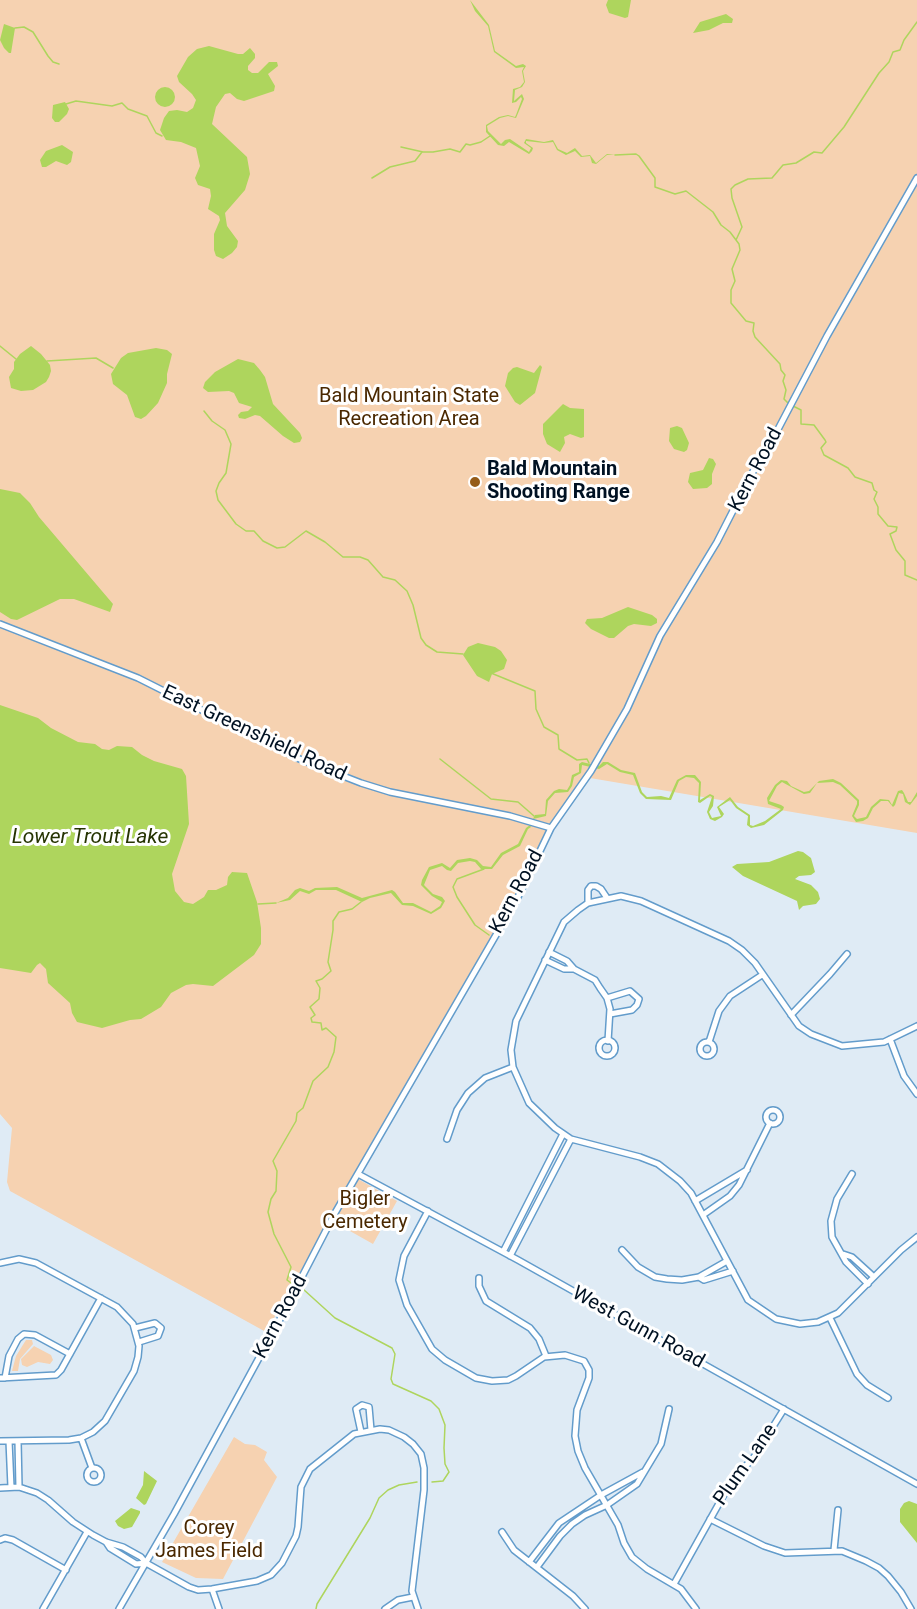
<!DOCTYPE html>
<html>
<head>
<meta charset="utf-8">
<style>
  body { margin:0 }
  canvas { display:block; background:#dfebf5 }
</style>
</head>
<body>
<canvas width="917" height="1609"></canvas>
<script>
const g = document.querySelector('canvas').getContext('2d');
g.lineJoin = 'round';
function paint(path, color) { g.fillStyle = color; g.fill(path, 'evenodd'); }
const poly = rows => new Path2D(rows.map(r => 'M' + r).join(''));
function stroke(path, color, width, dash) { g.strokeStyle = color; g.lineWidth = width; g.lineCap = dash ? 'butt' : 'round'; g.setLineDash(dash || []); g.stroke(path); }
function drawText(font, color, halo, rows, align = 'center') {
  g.font = font + ' Roboto,sans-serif'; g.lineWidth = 6; g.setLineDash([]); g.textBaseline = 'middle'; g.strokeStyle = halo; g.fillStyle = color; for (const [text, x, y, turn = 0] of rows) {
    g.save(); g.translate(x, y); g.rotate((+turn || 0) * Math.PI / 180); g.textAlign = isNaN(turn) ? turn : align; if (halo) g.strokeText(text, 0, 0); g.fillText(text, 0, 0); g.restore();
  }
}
const green = poly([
  [0,0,917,0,917,833,584,777,481,954,266,1332,10,1191,7,1182,12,1128,0,1114],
  [358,1179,397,1201,373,1244,334,1222],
  [26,1340,32,1340,33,1344,20,1359,18,1371,12,1371,16,1356],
  [34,1346,51,1355,53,1360,50,1364,38,1362,27,1367,22,1365,21,1359],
  [234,1437,245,1444,255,1445,267,1452,264,1460,277,1477,223,1579,196,1578,162,1562]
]);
const water = poly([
  [470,0,489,25,495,51,516,66,523,64,526,66,523,71,525,82,522,87,515,90,514,101,522,94,524,99,516,118,508,116,500,118,487,126,488,131,501,144,505,140,510,139,529,152,531,148,524,143,526,139,544,142,553,140,558,149,567,153,575,148,582,156,590,155,596,163,607,154,615,155,607,155,596,164,592,163,590,156,581,157,575,151,566,155,557,150,553,142,544,143,526,141,526,143,533,148,532,151,529,154,509,142,504,146,498,145,486,132,486,125,499,117,508,115,515,117,516,115,522,99,521,97,516,102,512,103,513,89,520,87,524,82,522,71,524,67,516,68,494,52,488,26,475,11],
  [608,0,631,0,628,17,625,18,609,13,606,5],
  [726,14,733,19,732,23,723,23,709,30,693,33,700,22],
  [4,24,15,28,11,53,9,53,4,48,0,40],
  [209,46,238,54,243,54,250,48,255,54,255,58,248,66,248,70,252,73,258,73,269,62,277,62,278,66,268,74,275,86,274,91,244,101,237,99,230,93,225,94,216,107,212,124,247,157,250,174,245,190,225,213,227,226,238,241,237,247,232,253,223,259,216,256,214,250,214,234,220,220,219,216,208,209,211,196,210,189,198,185,195,178,200,166,196,148,181,142,166,140,160,130,164,118,169,111,177,110,187,112,193,108,196,100,192,94,179,82,177,76,188,57,197,49],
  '155 97a10 10 0 1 1 20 0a10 10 0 1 1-20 0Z',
  [65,102,69,109,67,114,59,122,55,122,52,118,53,105],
  [62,145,73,152,71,162,67,165,56,161,46,167,42,167,40,160,46,151],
  [31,346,41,354,50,365,51,371,49,377,46,382,33,390,21,391,11,388,9,377,14,369,14,362,20,354],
  [156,348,167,350,172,354,167,374,167,383,158,403,146,416,141,419,135,417,127,395,113,384,111,374,121,358,128,353],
  [238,359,254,363,260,370,265,377,273,404,300,433,302,438,300,442,294,443,283,436,260,416,255,415,245,419,239,418,238,415,241,412,248,411,252,407,239,403,234,393,229,391,208,392,203,388,205,382,215,372],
  [540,365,542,367,535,393,520,405,515,402,505,386,508,373,513,368,517,367,534,373],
  [563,404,570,408,584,409,584,437,581,438,570,434,564,437,565,443,560,452,547,444,543,434,543,424],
  [677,426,682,428,689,443,687,450,684,452,674,449,669,441,670,428],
  [709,458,713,459,716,464,712,474,712,484,707,488,693,489,688,482,690,473,703,470],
  [0,489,20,493,30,503,39,517,113,604,110,612,74,599,60,599,17,620,11,619,0,612],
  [628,607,652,615,657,619,657,623,651,626,634,624,628,626,614,638,609,638,591,629,585,623,587,619,602,618],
  [478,643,495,647,501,651,507,660,504,669,492,674,489,682,477,676,463,655,468,647],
  [0,705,38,718,51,728,78,742,95,744,102,749,109,750,117,746,132,747,142,755,154,761,182,769,186,776,189,824,172,874,175,891,184,902,193,904,204,897,208,890,216,890,227,885,228,877,232,872,247,873,257,902,261,928,261,944,254,955,213,986,193,984,186,985,171,993,161,1007,141,1019,130,1020,102,1028,77,1022,72,1013,70,1003,48,983,46,969,40,963,37,965,31,973,0,968],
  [582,762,599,766,603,762,608,762,621,770,635,773,642,792,647,797,661,796,669,798,677,780,686,775,695,775,701,782,700,800,710,794,714,796,713,806,709,812,712,818,721,816,717,807,730,797,738,807,750,815,750,825,753,826,765,821,781,809,768,804,767,798,775,785,781,780,787,781,791,786,804,792,809,791,819,781,833,779,841,783,859,800,859,805,854,816,857,819,866,817,871,807,880,799,889,800,892,805,898,791,902,790,904,793,908,802,911,802,917,792,917,796,910,805,905,802,903,794,899,793,895,805,893,807,888,801,881,801,873,808,868,818,863,821,856,822,852,816,857,804,857,801,840,785,833,782,817,783,810,793,804,794,782,782,777,786,769,801,781,805,784,807,783,810,764,825,751,828,747,825,748,816,736,808,730,800,719,807,724,814,722,817,715,821,710,819,707,812,712,797,710,796,700,803,698,802,699,783,694,778,686,777,679,781,671,800,646,799,640,793,633,775,620,772,607,764,599,769,582,765,581,773,574,777,572,786,568,792,555,793,548,801,546,816,533,819,535,815,545,814,546,800,554,791,559,789,567,790,570,785,572,775,579,772,579,764],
  [530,825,531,827,528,829,520,846,503,855,492,869,481,869,475,862,470,861,458,863,451,871,447,870,442,866,430,870,424,885,433,894,442,897,445,901,441,908,431,914,413,906,402,905,391,893,370,898,362,902,336,890,316,890,309,894,300,891,290,900,276,903,288,898,295,890,300,888,309,891,315,888,337,887,362,898,392,890,395,892,403,903,413,903,431,912,440,906,442,902,432,896,421,885,422,880,429,867,442,863,450,868,457,860,470,858,477,860,483,866,491,867,501,853,518,844,526,828],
  [798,851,803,852,811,858,815,872,811,875,799,876,795,879,811,885,818,892,820,899,816,904,803,906,799,910,797,901,743,876,732,867,737,864,769,862],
  [144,1471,157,1481,146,1504,144,1505,136,1498,143,1485],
  [909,1501,917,1504,917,1543,900,1522,900,1509,904,1503],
  [131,1508,140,1511,140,1513,132,1527,124,1529,118,1526,115,1521]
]);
const stream = poly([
  [15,28,24,27,33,32,48,56,53,62,59,64],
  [66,104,76,101,112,106,122,103,128,109,147,116,156,133,162,136],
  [401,147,423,152,433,152,450,149,460,152,466,144,470,145,481,142,490,136],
  [615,155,636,154,639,156,655,178,655,187,675,194,686,191,713,212,721,225,730,232,739,244,740,250,732,269,735,281,731,290,731,303,746,321,754,323,753,331,755,337,780,364,781,370,785,375,783,381,786,390,784,399,789,404],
  [372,178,390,167,415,161,422,152],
  [736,240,742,227,732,198,731,189,735,185,748,179,772,178,783,165,796,163,814,152,822,153,844,127,879,73,889,62,893,52,900,50,904,40,917,22],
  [0,346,16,359],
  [47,361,96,358,113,368],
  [793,406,801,410,801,424,814,425,825,440,826,442,821,448,824,455,848,468,855,477,872,483,874,490,877,492,874,499,878,507,878,514,888,526,897,527,896,531,890,534,896,550,905,561,905,575,917,580],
  [204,411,212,421,225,430,231,444,226,473,219,483,216,491,218,500,236,524,246,531,254,531,263,541,277,548,285,547,306,531,325,542,343,557,360,557,368,560,383,577,395,580,407,591,413,605,421,638,426,645,437,652,463,654],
  [491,673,535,691,536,709,544,727,558,735,559,749,577,760,587,759,589,763],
  [440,759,491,799,518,802,534,816],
  [484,869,457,879,453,887,457,897,475,925,489,935],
  [258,904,276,903],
  [291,1283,287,1280,291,1267,274,1234,268,1212,271,1199,276,1191,277,1171,273,1161,296,1121,297,1113,303,1108,313,1081,328,1067,334,1052,336,1037,326,1028,322,1030,321,1023,312,1022,311,1018,315,1015,310,1007,319,999,320,988,316,981,322,979,331,971,328,962,333,930,333,921,339,912,352,909,361,902],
  [303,1289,335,1318,392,1348,395,1354,391,1379,393,1384,431,1401,439,1409,445,1425,444,1448,445,1464,449,1472,443,1481,432,1482],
  [316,1609,317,1604,370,1518,379,1498,388,1490,399,1485,417,1482]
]);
const minor = poly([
  [0,624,138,678,297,758,361,783,390,792,510,816,551,828],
  [588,903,588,890,591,886,596,886,601,889,607,898],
  [549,952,567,961,574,969,595,980,600,988,607,998,610,1009,608,1041],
  [545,960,564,969,574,969],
  [607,998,630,991,639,999,637,1005,632,1010,610,1014],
  [791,1015,830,974,847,954],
  [917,1026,884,1042,842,1046,811,1034,799,1026,755,963,742,950,729,941,641,901,621,896,588,903,578,910,564,922,516,1021,511,1050,513,1067,529,1103,555,1128,571,1139,640,1157,658,1164,680,1181,691,1193,748,1300,776,1319,800,1324,818,1322,838,1313,901,1250,917,1237],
  [890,1039,904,1076,917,1094],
  '599 1048a8 8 0 1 1 16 0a8 8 0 1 1-16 0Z',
  '700 1049a7 7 0 1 1 14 0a7 7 0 1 1-14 0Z',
  [709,1042,719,1011,730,996,762,975],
  '766 1117a7 7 0 1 1 14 0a7 7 0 1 1-14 0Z',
  [447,1139,457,1110,468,1093,485,1078,513,1067],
  [358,1174,518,1260,917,1484],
  [852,1174,837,1199,831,1221,832,1237,846,1262,868,1284],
  [695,1201,747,1170],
  [428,1211,404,1256,399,1280,407,1305,432,1349,445,1360,476,1378,492,1381,508,1380,516,1376,544,1357,565,1355,584,1361,589,1370,589,1378,577,1410,575,1436,578,1451,585,1468,618,1525,624,1543,632,1557,647,1569,681,1589,696,1609],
  [703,1215,730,1196,739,1185,770,1123],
  [622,1250,638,1267,655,1277,667,1279,682,1280,699,1277,727,1261],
  [503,1252,563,1134],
  [843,1254,852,1257,874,1277],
  [510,1256,571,1139],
  [0,1263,19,1259,36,1263,117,1307,133,1324,139,1346,138,1357,134,1371,105,1421,93,1432,81,1438,69,1440,0,1441],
  [699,1277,704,1280,733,1271],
  [479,1278,479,1286,486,1301,530,1328,539,1339,546,1356],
  [830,1318,857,1374,867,1385,888,1398],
  [135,1328,155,1323,161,1328,158,1336,139,1342],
  [0,1378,56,1375,61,1370,101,1298],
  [5,1378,9,1356,18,1339,24,1334,35,1335,70,1354],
  [361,1432,356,1409,362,1405,369,1407,371,1430],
  [81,1438,92,1468],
  [9,1441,11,1487],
  [18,1441,19,1487],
  '87 1475a7 7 0 1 1 14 0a7 7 0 1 1-14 0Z',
  [0,1488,19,1487,37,1493,48,1500,73,1522,93,1535,106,1542,123,1547,141,1557,146,1563,189,1587,198,1590,212,1589,257,1581,271,1575,282,1563,296,1536,298,1527,301,1487,310,1469,354,1434,380,1429,389,1430,404,1437,413,1444,421,1454,424,1468,424,1490,412,1591,418,1609],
  [710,1519,764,1546,785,1553,842,1551,866,1561,879,1568,888,1576,901,1592,911,1609],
  [502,1532,514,1550,573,1596,585,1609],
  [0,1540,5,1538,13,1540,66,1570],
  [106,1542,110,1548,136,1564,146,1563],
  [834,1550,838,1510],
  [529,1562,559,1523,601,1495,643,1472],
  [537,1567,560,1536,572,1524,585,1515,607,1505,637,1484,661,1444,669,1409],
  [674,1584,731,1482,754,1457,784,1409],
  [212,1589,219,1609],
  [43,1609,87,1532],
  [119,1609,174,1514,278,1323,335,1213,518,897,551,828,591,771,627,709,660,636,717,542,762,454,775,435,827,336,917,178],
  [385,1609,398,1600,413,1597]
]);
const markers = [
  [475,482,6,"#955c18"]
];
const parkNames = [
  ["Bald Mountain State",409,397],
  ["Recreation Area",409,420],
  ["Bigler",365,1200],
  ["Cemetery",365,1223],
  ["Corey",209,1529],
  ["James Field",209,1552]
];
const poiNames = [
  ["Bald Mountain",487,470],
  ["Shooting Range",487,493]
];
const streetNames = [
  ["Kern Road",756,470,-62],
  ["East Greenshield Road",254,734,25],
  ["Kern Road",517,892,-62],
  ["Kern Road",281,1317,-62],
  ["West Gunn Road",638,1328,29],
  ["Plum Lane",746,1465,-55]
];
const waterNames = [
  ["Lower Trout Lake",90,838]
];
paint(green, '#f6d2b1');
paint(water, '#aed55d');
stroke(stream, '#aed55d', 1.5);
stroke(minor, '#639ccb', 8);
stroke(minor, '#fff', 5);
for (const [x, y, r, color] of markers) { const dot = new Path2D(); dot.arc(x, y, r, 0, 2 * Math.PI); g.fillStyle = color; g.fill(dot); stroke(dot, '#fff', 2); }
drawText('20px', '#4a2800', '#fff', parkNames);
drawText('bold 20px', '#012', '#fff', poiNames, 'left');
drawText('20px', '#012', '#fff', streetNames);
drawText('italic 21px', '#263402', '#fff', waterNames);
</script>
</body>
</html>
